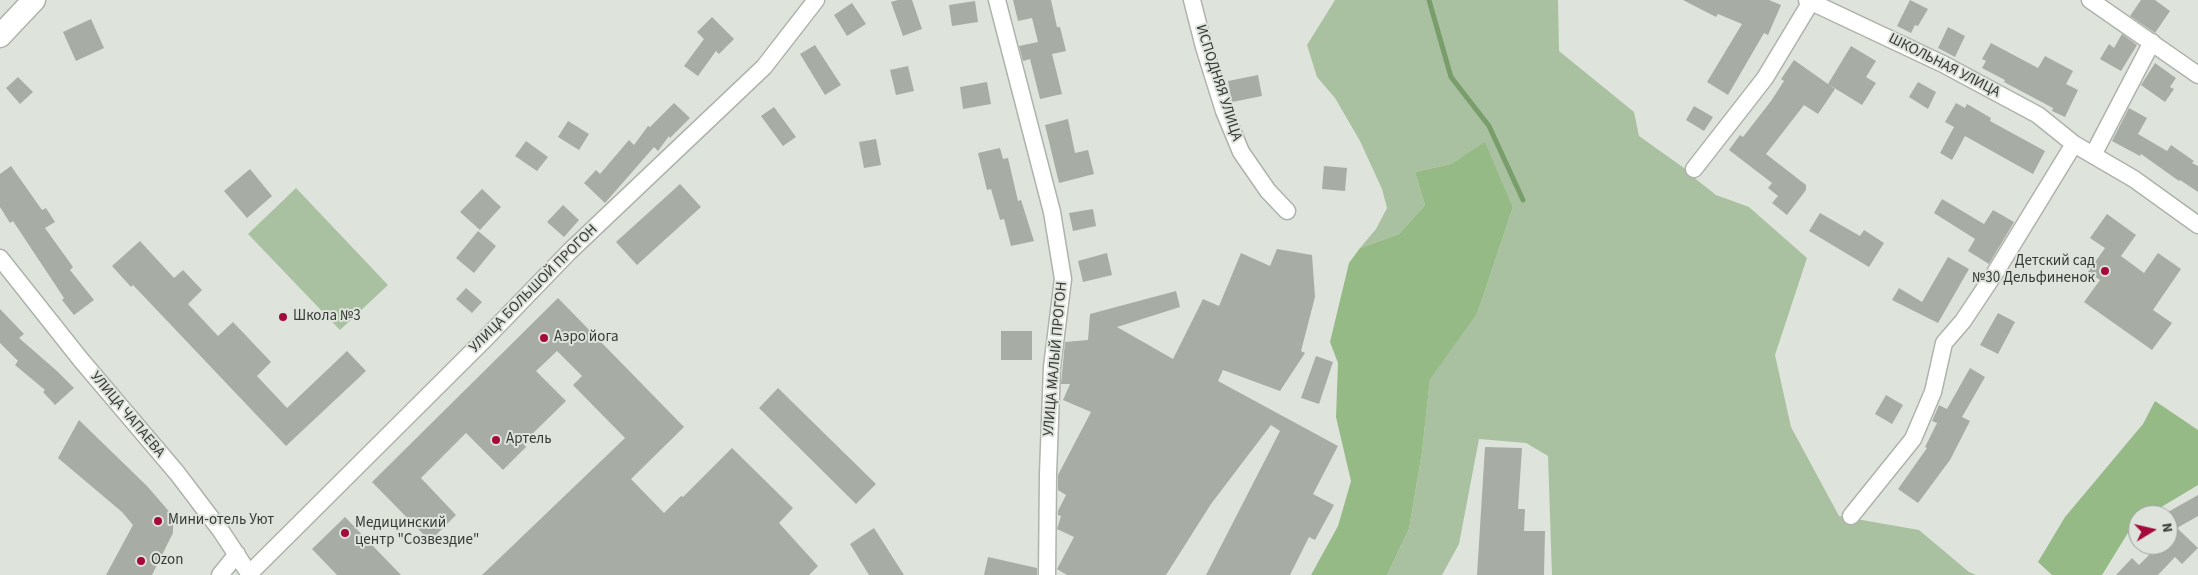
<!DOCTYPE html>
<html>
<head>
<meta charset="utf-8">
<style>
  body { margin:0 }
  #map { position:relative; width:2198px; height:575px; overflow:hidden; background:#dee4dc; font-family:"Source Sans 3",sans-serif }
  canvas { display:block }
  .north { position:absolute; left:2128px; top:505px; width:50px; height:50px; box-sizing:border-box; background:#dee4dc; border:1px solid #9ba09a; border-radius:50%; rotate:81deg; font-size:14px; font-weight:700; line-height:20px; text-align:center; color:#373a36 }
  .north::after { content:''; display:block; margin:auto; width:18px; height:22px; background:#a50a3c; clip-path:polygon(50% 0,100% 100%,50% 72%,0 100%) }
</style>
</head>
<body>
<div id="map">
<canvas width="2198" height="575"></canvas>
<div class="north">N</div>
</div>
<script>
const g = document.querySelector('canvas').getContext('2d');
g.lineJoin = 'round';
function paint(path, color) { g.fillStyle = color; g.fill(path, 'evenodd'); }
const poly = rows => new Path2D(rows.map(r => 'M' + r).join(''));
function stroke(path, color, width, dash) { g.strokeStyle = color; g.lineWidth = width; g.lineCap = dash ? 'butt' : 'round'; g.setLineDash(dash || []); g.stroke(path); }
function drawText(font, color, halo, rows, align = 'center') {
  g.font = font + ' "Source Sans 3",sans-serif'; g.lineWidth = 4; g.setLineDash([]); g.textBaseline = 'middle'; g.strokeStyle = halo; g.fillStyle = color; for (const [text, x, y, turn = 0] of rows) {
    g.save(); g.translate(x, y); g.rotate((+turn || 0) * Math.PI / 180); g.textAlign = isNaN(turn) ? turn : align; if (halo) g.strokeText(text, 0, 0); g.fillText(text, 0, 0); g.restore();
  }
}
const green = poly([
  [1335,0,1558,0,1559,51,1634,112,1639,136,1684,168,1697,180,1716,195,1749,207,1807,258,1775,355,1791,427,1839,516,1919,530,1969,572,1976,575,1552,575,1548,456,1526,443,1479,439,1459,544,1442,575,1387,575,1409,529,1422,452,1430,378,1477,314,1513,207,1485,143,1451,164,1415,172,1425,205,1399,234,1360,248,1376,229,1387,208,1382,189,1360,141,1335,98,1317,77,1307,45],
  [296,188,388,285,340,330,248,234]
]);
const forest = poly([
  [1485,142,1513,207,1477,314,1430,379,1422,452,1409,529,1387,575,1311,575,1338,526,1351,481,1336,417,1338,363,1330,342,1349,263,1360,248,1399,234,1425,205,1415,172,1451,164],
  [2155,401,2198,430,2198,485,2148,515,2138,515,2138,521,2134,523,2102,575,2052,575,2038,562,2065,517,2143,424]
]);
const stream = poly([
  [1429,0,1451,77,1489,126,1523,200]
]);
const building = poly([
  [898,0,912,0,922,29,903,36,891,2],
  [1013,0,1051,0,1057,27,1060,27,1066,51,1052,54,1062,94,1040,99,1030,59,1023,61,1019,46,1038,42,1032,18,1018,21],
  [1683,0,1769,0,1781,5,1768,35,1764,33,1728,95,1707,82,1742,24,1718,14,1716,17],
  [1910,0,1928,9,1918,26,1915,25,1911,33,1897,26],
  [2141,0,2155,0,2170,11,2155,33,2130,16],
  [975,1,978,22,952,26,949,5],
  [852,3,866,24,847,36,834,15],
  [712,17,734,39,719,54,716,51,698,76,684,66,704,39,697,32],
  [91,19,104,48,76,61,63,32],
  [1948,27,1965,36,1955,57,1938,48],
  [2122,34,2137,45,2121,71,2100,59,2109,44,2114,48],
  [1991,43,2038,68,2045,56,2073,71,2066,84,2078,90,2065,117,2052,111,2053,108,2004,82,2005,80,1982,68,1986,61,1982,59],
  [815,45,841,85,825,95,800,54],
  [1851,46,1876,61,1866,77,1876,83,1862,105,1828,84,1835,89,1818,114,1804,105,1766,154,1806,185,1806,190,1787,215,1772,203,1778,196,1768,188,1772,183,1729,150,1740,135,1743,137,1771,101,1784,81,1781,79,1794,60,1828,84],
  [2155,63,2176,78,2170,87,2174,89,2165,102,2141,85],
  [908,66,914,91,896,95,890,70],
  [1258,75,1262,96,1232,102,1228,81],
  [18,77,33,92,20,104,6,88],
  [987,82,991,104,963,109,960,87],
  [1918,82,1936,92,1928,109,1909,97],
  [674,103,690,118,670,138,669,136,658,151,654,147,605,203,584,183,596,170,600,174,629,140,634,145,648,126,650,127],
  [1956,103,1965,108,1967,104,1991,118,1990,121,2045,151,2033,174,1965,136,1952,160,1940,153,1954,127,1945,122],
  [1694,106,1713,117,1704,131,1686,120],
  [774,107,796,137,783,146,761,116],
  [2129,108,2147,118,2138,134,2167,151,2171,145,2194,161,2192,163,2198,166,2198,192,2180,180,2179,181,2141,154,2140,156,2112,141],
  [1068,119,1075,153,1088,150,1094,174,1059,183,1045,125],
  [568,121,589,134,579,150,558,137],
  [876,139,881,165,864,168,859,142],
  [526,141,548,157,537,171,515,156],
  [1000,148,1003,159,1008,158,1018,201,1021,200,1034,241,1011,246,1004,219,1000,220,991,189,987,190,978,153],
  [11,166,42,210,46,208,55,222,45,228,73,267,70,270,94,300,74,315,62,300,64,298,13,221,10,223,0,207,0,174],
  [1324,166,1347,168,1345,191,1322,189],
  [250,169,272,196,247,218,224,191],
  [680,184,701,207,637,265,616,242],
  [482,189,501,207,480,230,460,212],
  [1942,199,1984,224,1993,210,2014,222,1989,264,1968,251,1975,239,1934,213],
  [563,205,579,220,564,237,547,222],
  [1093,209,1096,226,1073,231,1069,213],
  [1820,213,1860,236,1864,230,1884,243,1869,267,1809,231],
  [2107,214,2136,235,2121,256,2144,273,2158,253,2181,269,2153,310,2172,323,2152,350,2084,302,2100,280,2088,272,2105,248,2090,238],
  [478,231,496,246,474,273,456,258],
  [140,241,174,278,183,270,202,290,188,304,218,336,233,322,271,362,257,376,287,408,347,351,366,371,286,446,133,285,131,287,112,266],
  [1277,249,1312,255,1315,297,1301,351,1305,353,1280,391,1223,370,1218,381,1338,446,1313,494,1334,505,1315,540,1309,537,1290,575,1206,575,1280,431,1271,425,1211,504,1166,575,1067,575,1057,569,1074,537,1057,529,1061,516,1058,515,1058,511,1066,495,1058,490,1058,475,1091,412,1063,400,1070,384,1061,384,1065,342,1088,340,1090,314,1176,291,1180,307,1117,327,1173,359,1203,299,1219,306,1241,253,1270,266],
  [1107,253,1112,275,1083,282,1078,261],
  [1948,257,1969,269,1938,323,1892,300,1899,288,1922,302],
  [466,288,482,302,472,313,456,299],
  [558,298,684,427,631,479,664,513,681,496,683,497,732,448,793,508,779,523,818,566,809,575,482,575,625,438,573,385,582,376,557,351,536,371,566,401,523,443,526,447,503,470,466,433,421,478,456,515,430,541,372,482],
  [0,309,24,334,19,338,57,371,74,388,55,405,43,392,45,390,15,365,18,361,0,343],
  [1998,313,2015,322,1998,354,1980,345],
  [1001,331,1032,331,1032,360,1001,360],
  [1316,356,1333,362,1319,404,1301,398],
  [1970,368,1985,377,1962,417,1970,421,1950,460,1918,503,1898,489,1927,448,1925,447,1937,423,1932,421,1939,405,1947,409],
  [778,388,876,484,856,504,759,408],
  [1886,395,1903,405,1892,424,1875,414],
  [79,420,147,486,173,516,173,533,152,575,106,575,133,525,122,512,58,458],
  [1485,447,1522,448,1518,509,1525,509,1524,531,1545,531,1544,575,1477,575],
  [2198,495,2198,516,2177,528,2198,548,2182,564,2175,557,2158,575,2116,575,2132,558,2139,565,2159,545,2168,545,2168,512],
  [345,517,401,575,337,575,312,549],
  [874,528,904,575,869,575,850,544],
  [988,557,1037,568,1037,575,984,575]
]);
const minor = poly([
  [997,0,1052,212,1063,279,1052,367,1048,474,1047,575],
  [1192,0,1204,47,1224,111,1241,152,1268,191,1287,211],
  [1807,0,1943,64,2038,115,2074,144,2134,179,2198,225],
  [2090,0,2198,75],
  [2093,155,2152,42],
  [1694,169,1765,78,1812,0],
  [0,258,81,360,177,473,221,531,250,575],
  [1851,516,1913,439,1933,392,1944,343,1963,321,1995,273,2074,144],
  [249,574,485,339,570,251,764,67,816,0],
  [220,575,237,554]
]);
const secondary = poly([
  [0,36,34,0]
]);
const markers = [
  [2105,271,5,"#a50a3c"],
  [283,317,5,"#a50a3c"],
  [544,338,5,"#a50a3c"],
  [496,440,5,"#a50a3c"],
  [158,521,5,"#a50a3c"],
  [345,533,5,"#a50a3c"],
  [141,561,5,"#a50a3c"]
];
const streetNames = [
  ["ШКОЛЬНАЯ УЛИЦА",1944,66,27],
  ["ИСПОДНЯЯ УЛИЦА",1218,83,72],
  ["УЛИЦА БОЛЬШОЙ ПРОГОН",534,289,-45],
  ["УЛИЦА МАЛЫЙ ПРОГОН",1056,359,-85],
  ["УЛИЦА ЧАПАЕВА",127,415,50]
];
const poiNames = [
  ["Детский сад",2095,262,"right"],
  ["№30 Дельфиненок",2095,279,"right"],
  ["Школа №3",293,317],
  ["Аэро йога",554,338],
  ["Артель",506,440],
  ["Мини-отель Уют",168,521],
  ["Медицинский",355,524],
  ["центр \"Созвездие\"",355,541],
  ["Ozon",151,561]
];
paint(green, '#a9c1a0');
paint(forest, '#95ba86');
stroke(stream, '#7a9e6b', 5);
paint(building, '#a7aca5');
stroke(minor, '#aeb3ab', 19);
stroke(secondary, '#aeb3ab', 25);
stroke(minor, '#fff', 16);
stroke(secondary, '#fff', 22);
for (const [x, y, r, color] of markers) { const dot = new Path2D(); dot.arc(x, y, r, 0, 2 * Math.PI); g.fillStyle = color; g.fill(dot); stroke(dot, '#dee4dc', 2); }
drawText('15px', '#373a36', '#dee4dc', streetNames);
drawText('15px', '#373a36', '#dee4dc', poiNames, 'left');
</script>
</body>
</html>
